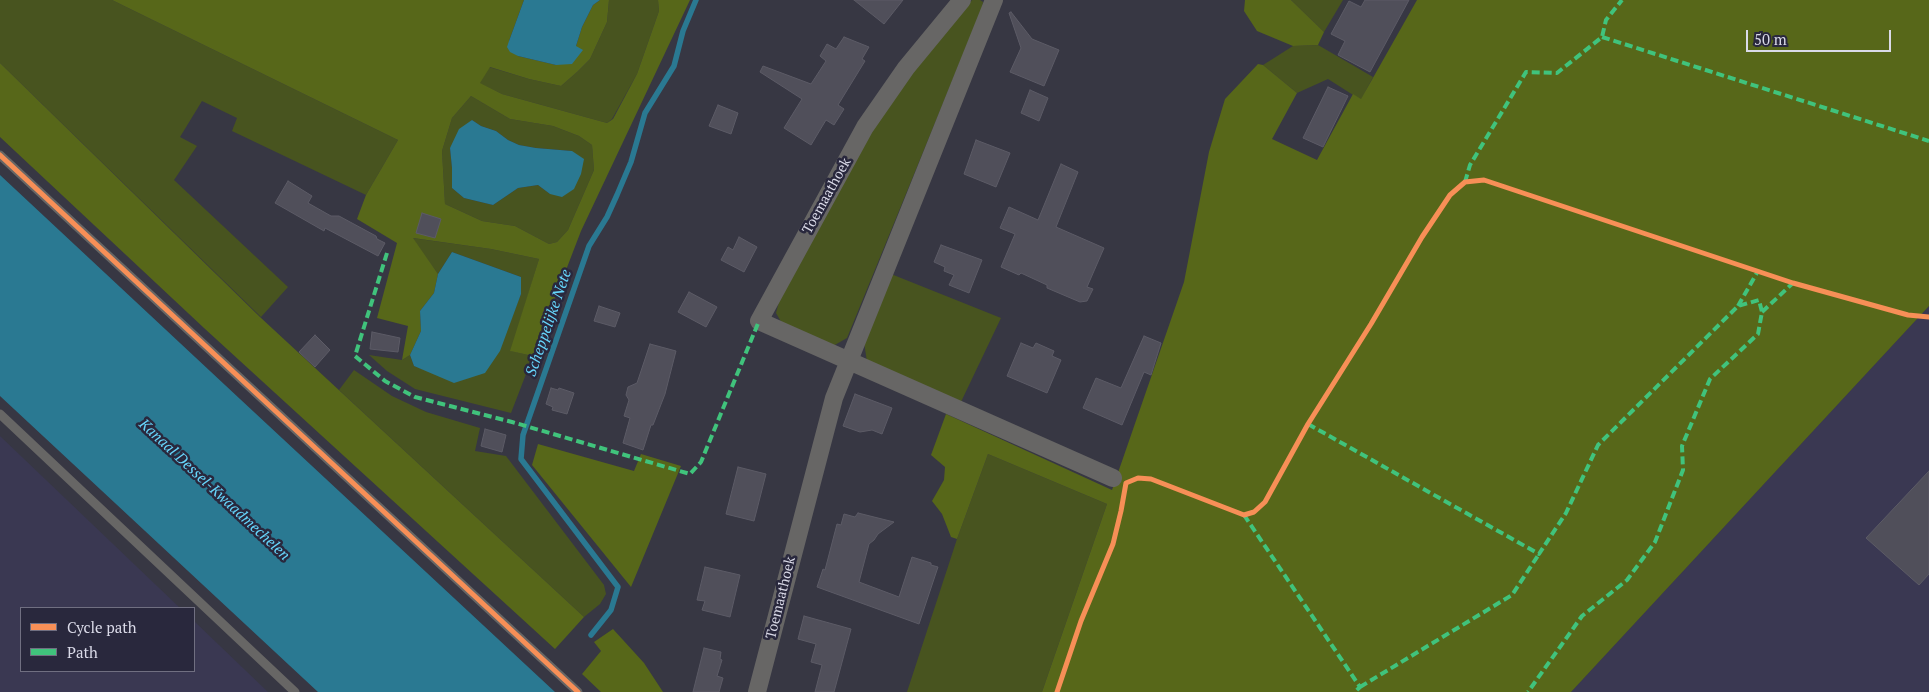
<!DOCTYPE html>
<html>
<head>
<meta charset="utf-8">
<style>
  body { margin:0 }
  #map { position:relative; width:1929px; height:692px; overflow:hidden; background:#373743; font-family:"PT Serif",serif }
  canvas { display:block }
  .legend { position:absolute; left:20px; top:607px; width:175px; height:65px; box-sizing:border-box; background:#29283d; border:1px solid #706f81; margin:0; padding:6px 9px; list-style:none; font-size:15px; color:#dadae8 }
  .legend li { display:flex; align-items:center; gap:10px; height:25px }
  .legend b { width:25px; border:1px solid #706f81 }
  .scale { position:absolute; left:1746px; top:30px; width:145px; height:22px; box-sizing:border-box; border:2px solid #dadae8; border-top:0; padding-left:6px; font-size:15px; line-height:18px; white-space:nowrap; color:#dadae8; -webkit-text-stroke:4px #29283d; paint-order:stroke }
</style>
</head>
<body>
<div id="map">
<canvas width="1929" height="692"></canvas>
<ul class="legend">
<li><b style="height:6px;background:#f78f57"></b>Cycle path</li>
<li><b style="height:6px;background:#40c37c"></b>Path</li>
</ul>
<div class="scale">50 m</div>
</div>
<script>
const g = document.querySelector('canvas').getContext('2d');
g.lineJoin = 'round';
function paint(path, color) { g.fillStyle = color; g.fill(path, 'evenodd'); }
const poly = rows => new Path2D(rows.map(r => 'M' + r).join(''));
function stroke(path, color, width, dash) { g.strokeStyle = color; g.lineWidth = width; g.lineCap = dash ? 'butt' : 'round'; g.setLineDash(dash || []); g.stroke(path); }
function drawText(font, color, halo, rows, align = 'center') {
  g.font = font + ' "PT Serif",serif'; g.lineWidth = 5; g.setLineDash([]); g.textBaseline = 'middle'; g.strokeStyle = halo; g.fillStyle = color; for (const [text, x, y, turn = 0] of rows) {
    g.save(); g.translate(x, y); g.rotate((+turn || 0) * Math.PI / 180); g.textAlign = isNaN(turn) ? turn : align; if (halo) g.strokeText(text, 0, 0); g.fillText(text, 0, 0); g.restore();
  }
}
const built = poly([
  [1929,306,1929,692,1571,692],
  [0,436,180,608,21,608,21,671,194,671,194,621,268,692,0,692]
]);
const green = poly([
  [0,0,112,0,398,140,366,195,232,131,237,118,202,101,180,137,197,146,174,180,288,287,261,317,0,63],
  [609,0,658,0,659,11,637,74,612,119,607,123,502,94,479,83,489,67,529,79,561,86,577,72,590,59,607,22],
  [972,0,980,0,983,2,982,8,847,338,833,346,783,325,776,313,780,298,871,131,890,101],
  [1291,0,1343,0,1324,32],
  [1318,45,1373,77,1361,100,1328,79,1297,93,1263,65,1293,46],
  [471,96,510,119,553,126,579,136,592,145,594,170,568,230,557,242,549,244,515,226,482,221,445,204,442,151,452,118],
  [472,120,481,126,496,131,508,140,519,145,536,148,572,151,550,194,538,185,518,188,493,205,464,198,452,188,452,168,450,148],
  [412,238,491,249,539,259,511,351,533,356,511,413,415,389,387,371,369,355,402,360,410,355,414,366,425,370,505,334,521,294,521,277,452,252,438,274],
  [891,274,1001,318,960,404,867,362,864,342],
  [354,370,392,396,426,412,480,428,475,451,506,456,604,585,606,594,600,604,584,617,339,390],
  [988,454,1107,504,1042,692,907,692,957,539]
]);
const forest = poly([
  [112,0,524,0,509,41,518,56,556,65,576,46,582,27,593,5,600,0,609,0,607,22,590,59,577,72,561,86,529,79,490,67,480,83,502,94,607,123,613,119,637,74,659,11,658,0,690,0,581,231,533,356,510,351,539,259,491,249,413,238,438,274,434,293,420,311,421,331,410,355,402,360,408,326,377,318,397,243,357,219,366,195,398,140],
  [471,96,510,119,553,126,579,136,592,145,594,170,568,230,557,242,549,244,515,226,482,221,445,204,442,151,452,118],
  [1245,0,1291,0,1324,32,1318,45,1293,46,1257,31,1244,11],
  [1417,0,1929,0,1929,306,1571,692,1042,692,1107,504,988,454,957,539,951,537,942,514,932,501,944,480,945,467,931,455,946,414,1112,490,1184,282,1209,152,1225,99,1258,64,1263,65,1297,93,1272,139,1317,160,1353,94,1361,99],
  [0,63,260,317,584,617,555,649,204,328,0,137],
  [538,444,634,471,641,454,681,466,631,587,532,465],
  [613,629,644,663,663,692,601,692,582,674,601,651,594,642]
]);
const water = poly([
  [524,0,600,0,593,5,582,27,576,46,583,50,572,64,556,65,518,56,510,52,507,47,509,41],
  [472,120,481,126,496,131,508,140,519,145,536,148,572,151,584,159,581,174,574,189,562,197,550,194,538,185,518,188,493,205,464,198,452,188,452,168,450,148,459,129],
  [0,175,240,399,555,692,318,692,0,396],
  [452,252,521,277,521,294,500,351,485,373,454,383,414,366,410,355,421,331,420,311,434,293,438,274]
]);
const stream = poly([
  [591,635,611,610,618,587,521,459,523,435,589,246,607,217,617,195,631,162,645,113,674,66,683,31,696,0]
]);
const building = poly([
  [854,0,903,0,884,24,854,0],
  [1365,0,1409,0,1370,72,1338,55,1345,41,1331,34,1349,1,1361,7,1365,0],
  [1011,12,1032,39,1059,50,1044,86,1010,72,1021,48,1009,13,1011,12],
  [844,37,869,47,862,59,865,61,838,105,844,109,834,125,826,120,811,145,784,128,802,99,760,72,763,66,811,84,826,61,820,56,827,44,836,49,844,37],
  [1328,87,1348,96,1323,147,1303,138,1328,87],
  [1030,90,1048,98,1039,121,1021,113,1030,90],
  [718,105,738,113,731,134,709,126,718,105],
  [976,140,1010,153,996,187,964,174,976,140],
  [1061,164,1078,172,1056,227,1104,248,1087,287,1093,289,1087,301,1080,302,1047,288,1047,285,1021,273,1019,275,1001,267,1015,234,1000,228,1009,207,1038,220,1061,164],
  [288,181,312,196,308,203,331,216,339,216,376,236,377,239,385,243,378,256,325,228,324,231,275,203,288,181],
  [422,213,441,219,435,238,416,233,422,213],
  [739,237,757,247,744,272,721,260,728,247,733,250,739,237],
  [941,245,982,260,969,293,949,285,954,275,944,271,945,267,934,262,941,245],
  [689,292,717,307,706,327,678,312,689,292],
  [599,306,620,313,615,327,594,321,599,306],
  [372,332,400,338,398,352,370,349,372,332],
  [315,335,330,350,315,367,299,352,315,335],
  [1144,336,1161,343,1151,375,1144,372,1122,425,1083,408,1096,378,1121,388,1144,336],
  [1021,343,1033,348,1036,343,1054,351,1052,356,1061,360,1047,393,1007,376,1021,343],
  [650,344,676,351,665,394,653,425,651,425,643,450,623,443,630,418,624,416,629,400,626,395,628,387,637,383,650,344],
  [551,388,558,390,559,388,574,393,567,414,552,410,553,407,546,404,551,388],
  [855,394,892,408,882,434,872,430,860,432,843,426,855,394],
  [485,429,506,435,502,452,481,446,485,429],
  [738,467,766,474,754,521,726,514,738,467],
  [1929,471,1929,574,1919,585,1866,538,1929,471],
  [858,513,894,522,878,534,874,540,869,544,859,582,899,597,912,557,931,563,931,565,938,567,919,624,817,587,823,569,825,570,837,524,841,525,844,514,855,517,858,513],
  [705,567,740,575,730,617,702,610,705,601,697,600,705,567],
  [804,616,851,629,834,692,815,692,822,665,811,662,816,644,798,639,804,616],
  [704,648,721,652,720,659,722,660,717,676,723,678,719,692,693,692,704,648]
]);
const service = poly([
  [0,155,578,692],
  [0,414,295,692]
]);
const minor = poly([
  [962,0,906,68,865,127,759,321,1113,478],
  [757,692,834,398,994,0]
]);
const quiet = poly([
  [1602,37,1929,141],
  [1465,182,1470,165,1526,72,1557,73,1602,37,1606,20,1622,0],
  [387,253,355,356,385,381,415,397,512,422,690,474,701,462,759,321],
  [1738,306,1758,271],
  [1762,312,1793,283],
  [1308,424,1539,554,1566,513,1598,445,1738,306,1759,300,1762,312,1758,334,1710,379,1682,446,1683,470,1655,542,1627,580,1582,616,1528,692],
  [1244,515,1360,687,1355,692],
  [1360,687,1512,595,1539,554]
]);
const cycleway = poly([
  [0,155,578,692],
  [1057,692,1081,621,1113,544,1121,511,1126,483,1138,478,1151,479,1244,515,1254,512,1265,502,1308,424,1371,324,1422,237,1450,195,1465,182,1484,180,1793,283,1908,315,1929,317]
]);
const streetNames = [
  ["Toemaathoek",827,196,-61],
  ["Toemaathoek",781,598,-76]
];
const waterNames = [
  ["Scheppelijke Nete",549,323,-71],
  ["Kanaal Dessel-Kwaadmechelen",214,490,43]
];
paint(built, '#3a3852');
paint(green, '#48541f');
paint(forest, '#576719');
paint(water, '#2a7992');
stroke(stream, '#2a7992', 5.5);
paint(building, '#504f5a');
stroke(building, '#5c5b66', 1);
stroke(service, '#676665', 9);
stroke(minor, '#676665', 18);
stroke(quiet, '#40c37c', 4, [8, 4]);
stroke(cycleway, '#f78f57', 5);
drawText('14px', '#dadae8', '#29283d', streetNames);
drawText('italic 15px', '#66d5fb', '#29283d', waterNames);
</script>
</body>
</html>
